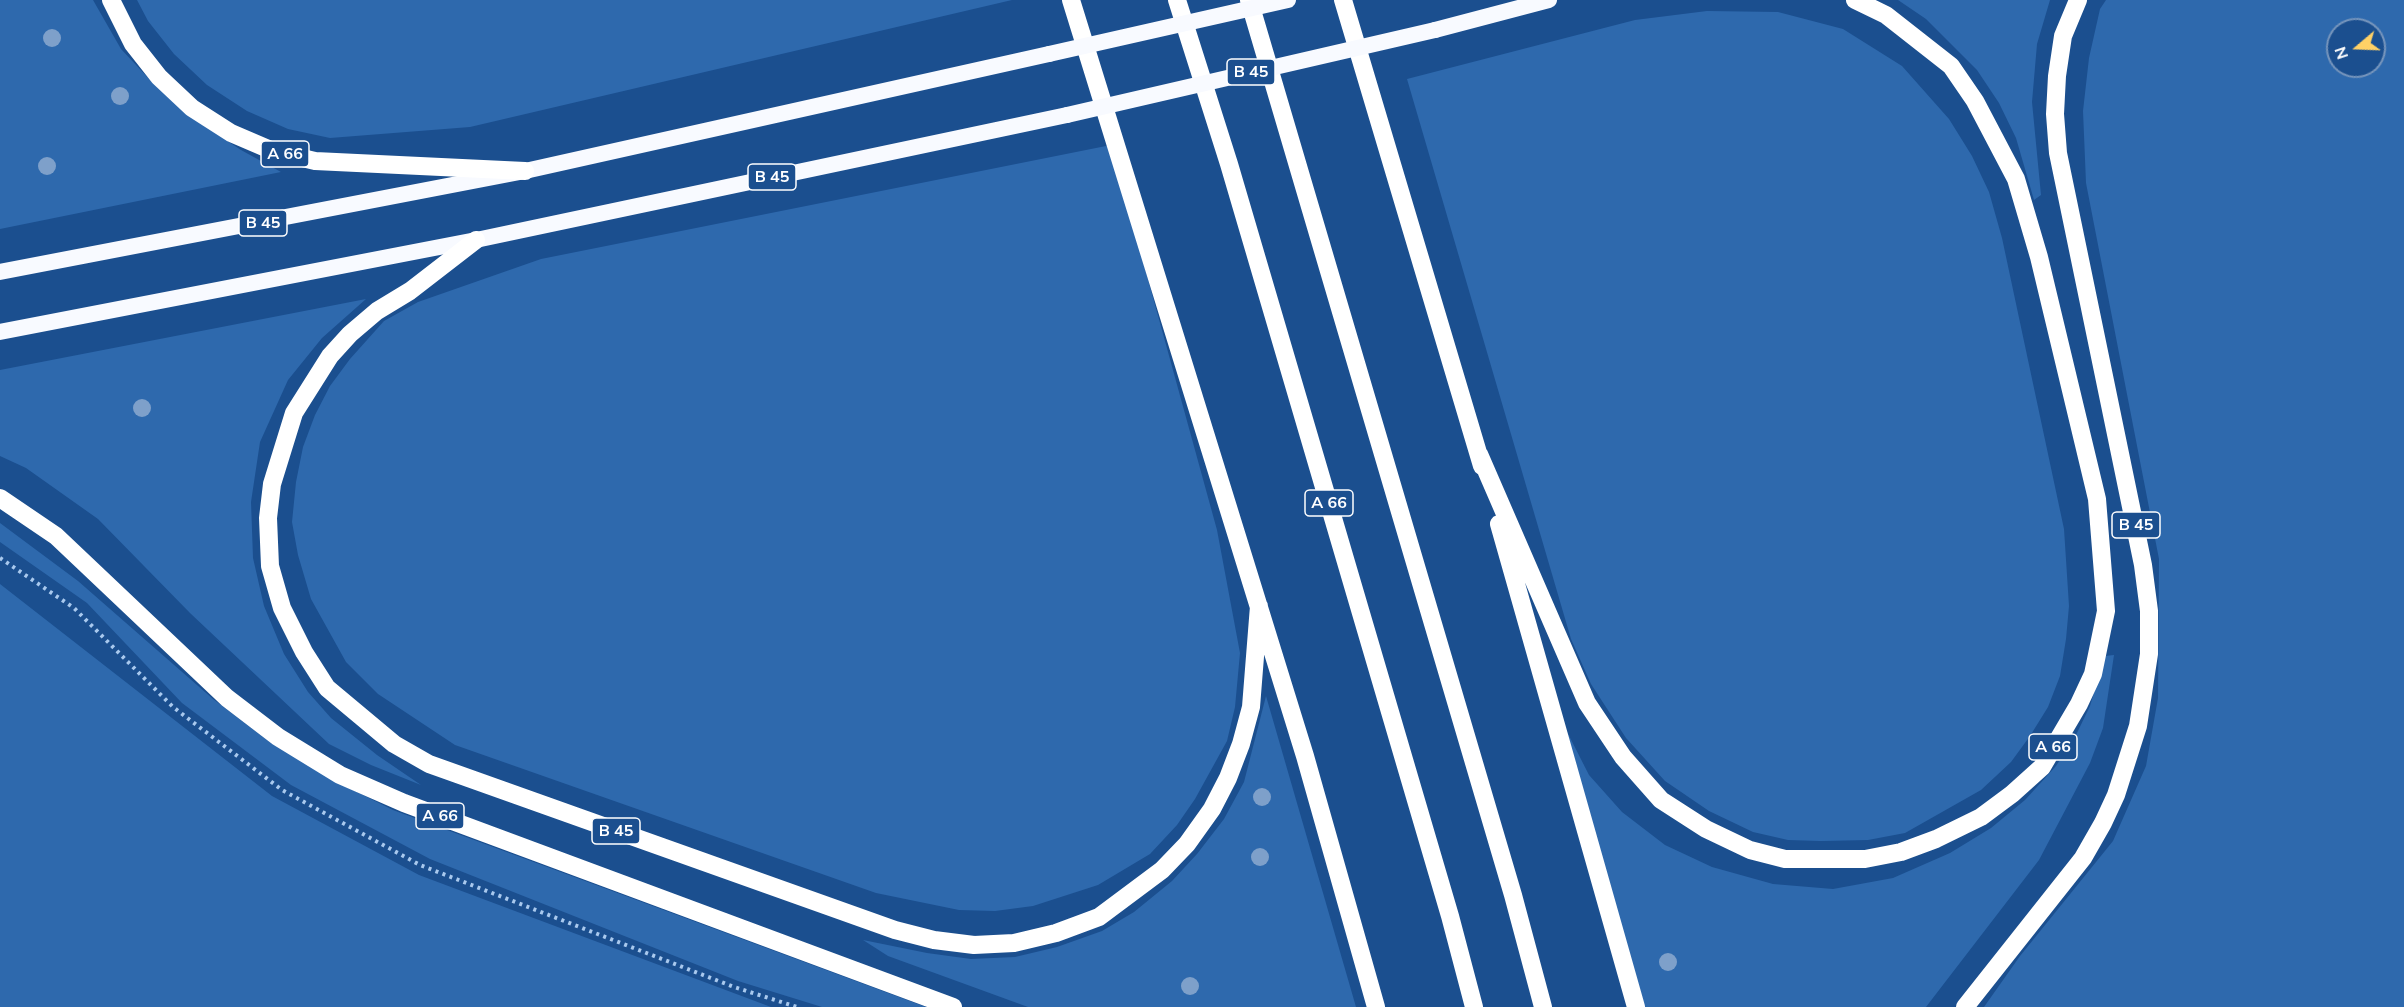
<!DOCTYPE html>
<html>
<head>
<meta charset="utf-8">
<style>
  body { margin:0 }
  #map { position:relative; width:2404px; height:1007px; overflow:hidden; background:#1b4f8f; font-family:Mulish,sans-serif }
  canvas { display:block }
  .north { position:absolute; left:2326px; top:18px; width:60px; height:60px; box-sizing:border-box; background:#1b4f8f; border:2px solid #7695bc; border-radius:50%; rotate:251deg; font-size:16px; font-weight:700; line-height:24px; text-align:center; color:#fff }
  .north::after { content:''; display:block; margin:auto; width:21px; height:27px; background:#ffd166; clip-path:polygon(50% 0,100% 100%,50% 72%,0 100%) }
</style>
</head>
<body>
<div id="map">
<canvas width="2404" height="1007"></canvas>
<div class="north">N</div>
</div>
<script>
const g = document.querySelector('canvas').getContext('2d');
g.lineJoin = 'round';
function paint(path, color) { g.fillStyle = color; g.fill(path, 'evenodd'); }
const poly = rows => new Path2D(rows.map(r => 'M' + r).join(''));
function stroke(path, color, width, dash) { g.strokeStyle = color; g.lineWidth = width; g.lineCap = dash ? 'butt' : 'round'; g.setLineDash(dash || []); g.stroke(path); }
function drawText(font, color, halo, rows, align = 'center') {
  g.font = font + ' Mulish,sans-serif'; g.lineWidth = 6; g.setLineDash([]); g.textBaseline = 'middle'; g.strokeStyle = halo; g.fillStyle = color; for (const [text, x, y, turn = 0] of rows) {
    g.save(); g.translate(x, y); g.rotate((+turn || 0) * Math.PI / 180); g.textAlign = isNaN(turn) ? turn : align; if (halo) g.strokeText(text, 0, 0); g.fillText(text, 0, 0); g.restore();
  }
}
const green = poly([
  [0,0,93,0,121,49,153,83,188,115,241,150,281,172,0,229],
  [137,0,1012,0,470,127,330,138,288,129,247,111,207,85,174,54,148,21],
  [1898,0,2050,0,2037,44,2032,102,2041,195,2034,200,2016,138,1999,103,1977,70,1926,19],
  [2106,0,2404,0,2404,1007,1984,1007,2020,956,2113,841,2146,766,2158,698,2159,559,2086,183,2083,111,2089,58,2100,9],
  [2338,30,2374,30,2374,66,2338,66],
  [1707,11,1778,12,1843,29,1902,66,1949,119,1972,156,1989,192,2002,238,2064,529,2069,606,2066,639,2060,676,2048,707,2030,736,2011,762,1981,790,1905,833,1868,840,1821,841,1788,840,1753,832,1709,811,1665,781,1626,738,1591,684,1571,639,1407,79,1635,20],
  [1111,145,1217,530,1240,653,1235,707,1227,741,1195,799,1177,825,1150,854,1098,885,1033,906,995,911,959,910,876,893,455,745,378,694,346,662,311,599,298,555,292,522,296,482,303,447,315,415,330,386,350,359,384,321,418,302,541,259],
  [366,299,322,338,288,380,260,442,251,502,253,558,264,606,284,654,308,692,331,718,377,755,421,785,371,765,329,744,190,613,98,519,26,468,0,456,0,370],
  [0,523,78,581,213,699,271,743,335,781,393,810,926,1007,822,1007,738,981,430,859,291,785,182,703,87,603,0,542],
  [0,584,272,796,419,875,771,1007,0,1007],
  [2114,655,2103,728,2090,763,2039,860,1926,1007,1645,1007,1560,718,1589,775,1622,812,1665,845,1712,867,1773,884,1833,889,1893,878,1950,853,1991,828,2025,800,2056,766,2076,735,2090,706,2105,656],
  [1266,696,1356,1007,1028,1007,888,956,863,940,927,953,971,959,1015,957,1057,947,1102,931,1134,912,1172,881,1197,854,1224,819,1244,782]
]);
const path = poly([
  [0,558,74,608,173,707,282,790,420,865,734,987,797,1007]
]);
const trunk = poly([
  [1435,30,1549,0],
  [0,272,525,171,1049,54],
  [0,332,476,240,1067,115]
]);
const motorway = poly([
  [111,0,133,44,159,77,192,108,231,133,273,151,315,161,525,171],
  [1071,0,1305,756,1376,1007],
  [1177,0,1229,164,1450,916,1474,1007],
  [1249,0,1513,895,1543,1007],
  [1343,0,1482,466],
  [476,240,410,291,377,311,350,334,330,356,294,413,272,484,268,518,270,566,282,608,304,652,327,688,394,744,429,764,895,930,934,940,974,945,1014,943,1056,933,1099,917,1162,870,1187,844,1212,809,1228,778,1241,744,1251,707,1259,606],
  [1479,454,1587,703,1623,757,1661,800,1706,829,1750,850,1785,859,1865,859,1901,852,1936,839,1981,817,2012,794,2042,767,2079,704,2093,674,2106,611,2097,499,2039,257,2016,179,1975,101,1951,66,1886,15,1855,0],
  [0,498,56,536,227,698,278,737,340,775,404,803,953,1007],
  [1499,524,1636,1007],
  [1965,1007,2083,858,2103,823,2116,795,2138,726,2149,654,2149,611,2143,565,2058,153,2055,114,2057,76,2063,36,2078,0]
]);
const trunkBridge = poly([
  [1049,54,1288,0],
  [1067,115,1435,30]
]);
const trees = [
  [52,38],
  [120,96],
  [47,166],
  [142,408],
  [1262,797],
  [1260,857],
  [1668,962],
  [1190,986]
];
const shields = [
  [1251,72,48],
  [285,154,48],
  [772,177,48],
  [263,223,48],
  [1329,503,48],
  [2136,525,48],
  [2053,747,48],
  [440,816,48],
  [616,831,48]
];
const shieldNames = [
  ["B 45",1251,72],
  ["A 66",285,154],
  ["B 45",772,177],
  ["B 45",263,223],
  ["A 66",1329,503],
  ["B 45",2136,525],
  ["A 66",2053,747],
  ["A 66",440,816],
  ["B 45",616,831]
];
paint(green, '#2e69ad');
stroke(path, '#a9c9ee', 4, [3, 4.5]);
stroke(trunk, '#f8faff', 16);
stroke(motorway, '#fff', 18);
stroke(trunkBridge, '#f8faff', 16);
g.fillStyle = '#7ea0ca';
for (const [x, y] of trees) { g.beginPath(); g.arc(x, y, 9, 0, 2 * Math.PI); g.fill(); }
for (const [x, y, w] of shields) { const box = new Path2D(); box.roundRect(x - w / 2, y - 13, w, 26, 4.5); g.fillStyle = '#1b4f8f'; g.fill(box); stroke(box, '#fff', 1.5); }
drawText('bold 16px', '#fff', null, shieldNames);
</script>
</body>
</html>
